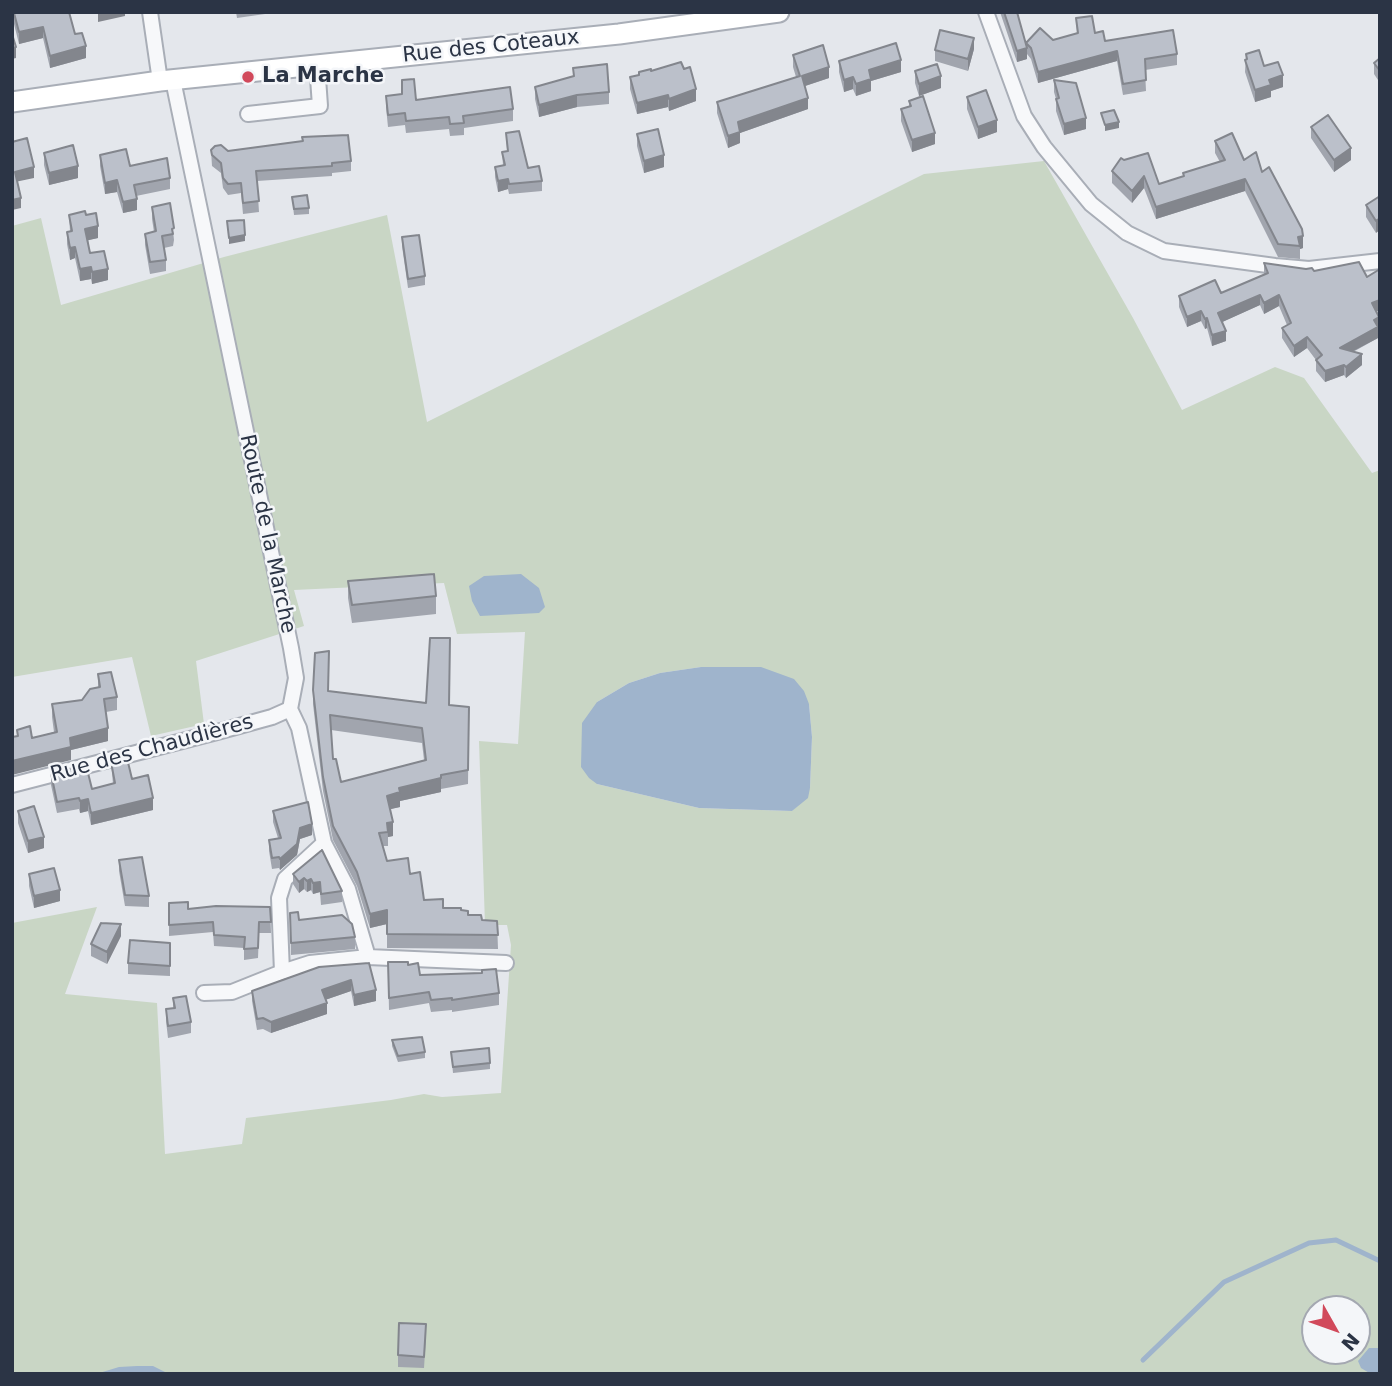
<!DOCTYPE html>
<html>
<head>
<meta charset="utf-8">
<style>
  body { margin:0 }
  #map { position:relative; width:1392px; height:1386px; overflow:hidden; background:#e4e7ec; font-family:"DejaVu Sans",sans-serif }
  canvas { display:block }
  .frame { position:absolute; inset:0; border:14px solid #2b3445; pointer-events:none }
  .north { position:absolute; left:1301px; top:1295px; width:70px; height:70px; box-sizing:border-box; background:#f4f6f9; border:2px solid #a4a8b1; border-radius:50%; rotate:130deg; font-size:19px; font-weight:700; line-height:28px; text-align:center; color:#2b3445 }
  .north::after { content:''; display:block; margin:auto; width:24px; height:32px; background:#d1495b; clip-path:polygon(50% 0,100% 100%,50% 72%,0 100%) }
</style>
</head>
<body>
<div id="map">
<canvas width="1392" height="1386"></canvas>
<div class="frame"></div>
<div class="north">N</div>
</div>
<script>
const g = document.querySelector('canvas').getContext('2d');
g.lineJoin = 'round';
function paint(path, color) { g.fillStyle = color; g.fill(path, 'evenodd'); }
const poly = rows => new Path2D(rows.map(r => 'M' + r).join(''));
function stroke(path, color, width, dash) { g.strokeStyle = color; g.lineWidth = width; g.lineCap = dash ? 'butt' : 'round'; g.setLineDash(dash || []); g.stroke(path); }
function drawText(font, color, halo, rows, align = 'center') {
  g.font = font + ' "DejaVu Sans",sans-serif'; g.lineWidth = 5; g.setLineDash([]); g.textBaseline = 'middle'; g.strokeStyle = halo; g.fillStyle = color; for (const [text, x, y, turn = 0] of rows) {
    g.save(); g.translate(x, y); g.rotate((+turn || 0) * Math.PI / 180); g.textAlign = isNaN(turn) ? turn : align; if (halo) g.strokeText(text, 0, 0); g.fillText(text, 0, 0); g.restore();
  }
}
const green = poly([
  [1044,161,1133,318,1182,410,1275,367,1304,378,1372,473,1380,470,1380,1374,12,1374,12,923,97,907,65,994,157,1003,165,1154,242,1144,246,1118,391,1100,424,1094,442,1097,501,1093,511,945,507,925,485,925,479,741,518,744,525,632,457,634,444,583,294,590,304,626,196,661,204,724,151,736,132,657,12,677,12,226,41,218,61,305,224,257,387,215,427,422,924,174],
  [701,667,809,704,812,737,810,788,792,811,699,808,597,784,597,702,629,683,660,673],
  [1315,1309,1357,1309,1357,1351,1315,1351]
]);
const water = poly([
  [521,574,539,588,545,607,539,613,480,616,472,601,469,586,484,576],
  [701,667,761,667,794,679,804,691,809,704,812,737,810,788,808,798,792,811,699,808,597,784,589,778,581,767,582,723,597,702,629,683,660,673],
  [1369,1348,1380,1348,1380,1374,1371,1374,1361,1368,1358,1361],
  [137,1366,153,1366,169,1374,96,1374,119,1367]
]);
const stream = poly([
  [1143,1360,1224,1282,1309,1243,1336,1240,1380,1261]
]);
const street = poly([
  [150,12,160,81],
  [986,12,1024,116,1044,147,1091,204,1127,233,1164,251,1275,266,1309,269,1380,261],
  [173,80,291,648,296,678,290,709,299,728,324,843,348,889,368,957],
  [248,114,320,106,317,64],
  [12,785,221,731,272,717,290,709],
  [282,972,279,898,285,879,324,843],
  [204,993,232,992,282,972,310,963,368,957,506,963]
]);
const secondary = poly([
  [12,102,160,81,619,34,779,12]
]);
const wall = poly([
  [236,12,272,12,272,13,237,18],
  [1000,12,1017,12,1026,43,1053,40,1077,34,1076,18,1105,41,1177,54,1177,65,1145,70,1146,91,1123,95,1117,61,1038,83,1031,59,1027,54,1027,59,1017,62],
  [14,13,75,34,86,58,50,68,43,38,19,44,14,24],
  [974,49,968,71,935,61,935,50],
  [1246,54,1264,66,1283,87,1271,91,1271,97,1255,102,1245,72],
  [793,55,829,78,805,86,808,109,740,133,740,143,728,148,717,113,717,102,796,77,793,67],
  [1380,58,1380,83,1374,74,1374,63],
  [839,61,901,72,871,81,871,91,856,96,853,89,844,92,839,72],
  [573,68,609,92,609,104,577,107,539,117,535,99,535,87,573,76],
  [684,69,696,101,669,111,668,107,637,114,630,89,630,77,639,75,639,72],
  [915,71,941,88,919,96,915,83],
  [1054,80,1086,129,1064,135,1056,111,1056,99,1054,92],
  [402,94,416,100,513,109,513,121,464,128,464,135,450,136,449,129,406,133,405,125,388,127,386,107,386,96],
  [967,97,997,132,978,139,967,109],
  [909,101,935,144,912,152,901,121,901,109,909,106],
  [1311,127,1351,160,1334,172,1311,138],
  [506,133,528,168,542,181,542,191,509,194,508,189,498,192,495,177,495,167,503,165,502,152,507,151],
  [637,134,664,167,644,173,637,146],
  [1215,141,1262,172,1303,248,1300,249,1300,259,1278,257,1245,191,1156,219,1144,188,1132,203,1112,183,1112,171,1121,158,1159,184,1183,176,1183,173,1220,162,1215,153],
  [211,150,351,161,351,171,332,173,332,176,257,181,259,212,243,214,241,193,228,195,223,188,221,173,212,166],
  [44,153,78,178,49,185,44,165],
  [100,155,130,166,170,178,170,189,136,196,137,210,123,213,117,192,105,194,100,166],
  [1380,196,1376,233,1366,217,1366,205],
  [292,197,309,208,309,214,294,215],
  [170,203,174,240,173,246,164,248,166,260,166,271,150,274,145,245,145,234,154,232,152,219,152,207],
  [69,215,86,215,98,238,88,240,90,253,108,280,92,284,91,279,80,281,75,258,70,260,67,244,67,232,70,231],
  [402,237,425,276,425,285,408,288,402,246],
  [1264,263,1314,271,1377,312,1379,327,1378,328,1378,338,1353,352,1362,365,1346,378,1344,375,1325,382,1316,371,1316,360,1307,348,1294,357,1282,338,1282,328,1287,325,1279,306,1264,314,1260,305,1222,322,1226,341,1212,346,1207,328,1205,329,1201,321,1187,327,1179,307,1179,296,1221,293,1264,275],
  [348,581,436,596,436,614,352,623,348,598],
  [98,674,117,697,117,710,106,712,108,741,71,750,71,760,32,738,54,732,52,717,52,704,82,700,98,687],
  [313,690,469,707,468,784,441,789,441,792,400,801,400,807,390,809,393,836,388,837,388,846,383,846,387,861,410,874,424,900,443,908,461,910,468,915,482,920,497,921,498,949,387,948,387,924,370,928,357,886,333,840,323,791,313,704],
  [331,730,422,743,424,760,341,782,333,759],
  [111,762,132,779,153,810,91,825,88,811,80,813,79,809,57,813,51,785,51,773,92,789,113,784],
  [18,811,44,848,28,853,18,823],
  [273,811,312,835,300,839,297,855,280,870,279,868,272,869,269,851,269,840,278,838,273,822],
  [119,860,149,896,149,907,125,906,119,871],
  [29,874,60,901,34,908,29,886],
  [293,874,342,891,342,902,321,905,320,892,313,894,311,890,307,892,304,889,299,893,293,884],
  [169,903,188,909,270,907,271,933,259,933,258,958,244,960,244,948,214,946,213,932,169,936],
  [290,913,299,920,355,937,355,949,291,955],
  [121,936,107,964,91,956,91,944],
  [170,943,170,976,128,974,128,963],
  [388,962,408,965,420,975,499,993,499,1005,452,1012,452,1010,431,1012,429,1003,389,1010],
  [369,963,376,1001,354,1006,351,991,325,1000,327,1014,271,1033,263,1029,257,1030,252,1001,252,991],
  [173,998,191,1022,191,1033,168,1038,166,1021,166,1009,173,1008],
  [392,1040,425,1052,425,1058,398,1062,392,1046],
  [451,1052,490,1063,490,1069,453,1073],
  [426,1336,424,1368,398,1367,398,1355]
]);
const shadedWall = poly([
  [98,12,125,12,125,16,98,22],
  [43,27,43,38,19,44,19,32],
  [974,38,974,49,968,71,968,59],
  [86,46,86,58,50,68,50,56],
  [16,47,16,58,12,59,12,48],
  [1027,48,1027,59,1017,62,1017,51],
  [1117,51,1117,61,1038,83,1038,72],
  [901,60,901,72,871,81,871,91,856,96,856,84,869,70],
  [829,67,829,78,802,87,802,76],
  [1283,75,1283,87,1271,91,1271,97,1255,102,1255,90,1269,80],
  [941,76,941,88,919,96,919,84],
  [853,77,853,89,844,92,844,80],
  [696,89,696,101,669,111,669,99],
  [577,95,577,107,539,117,539,105],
  [668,95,668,107,637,114,637,103],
  [808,98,808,109,740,133,740,143,728,148,728,136,738,122],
  [1086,118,1086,129,1064,135,1064,124],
  [997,120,997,132,978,139,978,127],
  [1119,122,1119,128,1105,131,1105,125],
  [935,133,935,144,912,152,912,140],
  [1351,148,1351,160,1334,172,1334,160],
  [664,155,664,167,644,173,644,161],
  [78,166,78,178,49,185,49,173],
  [34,167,34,178,15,182,15,172],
  [1144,176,1144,188,1132,203,1132,191],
  [508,179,508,189,498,192,498,181],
  [1245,179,1245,191,1156,219,1156,207],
  [117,180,117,192,105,194,105,183],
  [21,198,21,208,12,210,12,200],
  [137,199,137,210,123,213,123,202],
  [1380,218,1380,230,1376,233,1376,221],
  [98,226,98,238,85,241,85,229],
  [245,235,245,241,229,244,229,238],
  [1303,236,1303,248,1300,249,1298,237],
  [75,247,75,258,70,260,70,248],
  [91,267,91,279,80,281,80,269],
  [108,269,108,280,92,284,92,272],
  [1260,295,1260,305,1218,324,1218,313],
  [1279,295,1279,306,1264,314,1264,303],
  [1380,300,1380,310,1372,314,1372,303],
  [1201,311,1201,321,1187,327,1187,317],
  [1379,317,1378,338,1340,358,1340,348],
  [1207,318,1207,328,1205,329,1205,319],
  [1226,331,1226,341,1212,346,1212,335],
  [1307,337,1307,348,1294,357,1294,346],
  [1362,354,1362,365,1346,378,1346,367],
  [1344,365,1344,375,1325,382,1325,371],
  [108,728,108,741,71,750,71,760,12,775,12,761,70,738],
  [441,778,441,792,400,801,400,807,387,810,387,796,399,788],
  [153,798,153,810,91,825,91,813],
  [88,799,88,811,80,813,80,801],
  [393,822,393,836,388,837,387,823],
  [312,824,312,835,300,839,297,855,280,870,280,859,300,828],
  [44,837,44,848,28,853,28,841],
  [304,878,304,889,299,893,299,882],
  [311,879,311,890,307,892,307,881],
  [320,882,320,892,313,894,313,883],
  [60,890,60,901,34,908,34,896],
  [387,910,387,924,370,928,370,914],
  [121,924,121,936,107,964,107,952],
  [351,980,351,991,322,1001,322,990],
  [376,990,376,1001,354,1006,354,995],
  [327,1003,327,1014,271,1033,271,1022]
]);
const building = poly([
  [16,12,69,12,75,34,82,33,86,46,50,56,43,27,19,32,14,13,16,12],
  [1004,12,1017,12,1027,48,1017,51,1004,12],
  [1092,16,1095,33,1103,31,1105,41,1173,30,1177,54,1145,59,1146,80,1123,84,1117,51,1038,72,1031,48,1026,43,1040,28,1053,40,1078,33,1076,18,1092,16],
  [940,30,974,38,968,59,935,50,940,30],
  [12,34,16,47,12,48,12,34],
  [896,43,901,60,869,70,871,79,856,84,853,77,844,80,839,61,896,43],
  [823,45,829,67,802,76,808,98,738,122,740,132,728,136,717,102,800,76,793,55,823,45],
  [1259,50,1264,66,1278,62,1283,75,1269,80,1271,85,1255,90,1245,60,1247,59,1246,54,1259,50],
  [1380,58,1380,71,1374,63,1380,58],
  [681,62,684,69,690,67,696,89,669,99,668,95,637,103,630,77,639,75,639,72,651,69,651,71,681,62],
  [607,64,609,92,577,95,539,105,535,87,574,76,573,68,607,64],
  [937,64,941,76,919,84,915,71,937,64],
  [414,79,416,100,510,87,513,109,463,116,464,123,450,124,449,117,406,121,405,113,388,115,386,96,402,94,402,80,414,79],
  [1054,80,1076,83,1086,118,1064,124,1056,99,1059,98,1054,80],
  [986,90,997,120,978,127,967,97,986,90],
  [923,96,935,133,912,140,901,109,911,106,909,101,923,96],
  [1114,110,1119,122,1105,125,1101,113,1114,110],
  [1328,115,1351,148,1334,160,1311,127,1328,115],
  [658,129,664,155,644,161,637,134,658,129],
  [519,131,528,168,539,166,542,181,509,184,508,179,498,181,495,167,505,165,502,152,508,151,506,133,519,131],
  [1232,133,1244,160,1256,152,1262,172,1269,167,1302,229,1303,236,1298,237,1300,246,1278,244,1245,179,1156,207,1144,176,1132,191,1112,171,1121,158,1124,160,1148,153,1159,184,1184,176,1183,173,1225,160,1215,141,1232,133],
  [348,135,351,161,332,163,332,166,256,171,259,201,243,203,241,183,228,184,223,178,221,163,212,155,211,150,215,146,221,145,228,151,303,141,302,137,348,135],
  [27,138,34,167,15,172,21,198,12,200,12,142,27,138],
  [73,145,78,166,49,173,44,153,73,145],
  [126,149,130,166,167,158,170,178,134,185,137,199,123,202,117,180,105,183,100,155,126,149],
  [307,195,309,208,294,209,292,197,307,195],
  [1380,196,1380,218,1376,221,1366,205,1380,196],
  [170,203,174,228,172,229,173,234,162,236,166,260,150,262,145,234,156,231,152,207,170,203],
  [85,211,86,215,96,213,98,226,85,229,90,253,104,251,108,269,92,272,91,267,80,269,75,247,70,248,67,232,72,231,69,215,85,211],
  [244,220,245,235,229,238,227,221,244,220],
  [419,235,425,276,408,279,402,237,419,235],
  [1359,262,1367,277,1380,269,1380,300,1372,303,1379,317,1374,320,1378,327,1340,348,1362,354,1346,367,1344,365,1325,371,1316,360,1322,355,1307,337,1294,346,1282,328,1291,323,1279,295,1264,303,1260,295,1218,313,1226,331,1212,335,1207,318,1205,319,1201,311,1187,317,1179,296,1215,280,1221,293,1268,273,1264,263,1306,269,1312,268,1314,271,1359,262],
  [434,574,436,596,352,605,348,581,434,574],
  [430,638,450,638,449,705,469,707,468,770,441,775,441,778,399,788,400,792,387,796,393,822,387,823,388,832,379,833,387,861,408,858,410,874,420,872,424,900,443,899,443,908,461,908,461,910,468,911,468,915,481,915,482,920,497,921,498,935,387,934,387,910,370,914,357,872,333,826,323,777,320,751,313,690,315,653,329,651,328,691,426,703,430,638],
  [330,715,422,728,426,760,341,782,336,759,333,759,330,715],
  [111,672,117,697,104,699,108,728,70,738,71,747,12,761,12,737,18,736,17,730,30,726,32,738,57,732,52,704,82,700,90,689,100,687,98,674,111,672],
  [127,758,132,779,148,775,153,798,91,813,88,799,80,801,79,798,57,802,51,773,86,765,92,789,115,783,111,762,127,758],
  [308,802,312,824,300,828,297,844,280,859,279,857,272,858,269,840,281,838,273,811,308,802],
  [34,806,44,837,28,841,18,811,34,806],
  [322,850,342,891,321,894,320,882,313,883,311,879,307,881,304,878,299,882,293,874,322,850],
  [142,857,149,896,125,895,119,860,142,857],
  [54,868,60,890,34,896,29,874,54,868],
  [188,902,188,909,216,906,270,907,271,922,259,922,258,948,244,949,245,937,214,935,213,922,169,925,169,903,188,902],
  [298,912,299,920,342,915,352,924,355,937,291,943,290,913,298,912],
  [101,923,121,924,107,952,91,944,101,923],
  [130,940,170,943,170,966,128,963,130,940],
  [388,962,408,962,408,965,418,963,420,975,482,973,482,970,496,969,499,993,452,1000,452,998,431,1000,429,992,389,998,388,962],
  [369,963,376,990,354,995,351,980,322,990,327,1003,271,1022,263,1018,257,1019,252,991,319,967,369,963],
  [186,996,191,1022,168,1026,166,1009,175,1008,173,998,186,996],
  [422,1037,425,1052,398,1056,392,1040,422,1037],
  [489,1048,490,1063,453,1067,451,1052,489,1048],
  [399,1323,426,1324,424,1357,398,1355,399,1323]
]);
const markers = [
  [248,77,7,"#d1495b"]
];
const streetNames = [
  ["Rue des Coteaux",491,47,-6],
  ["Route de la Marche",267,534,78],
  ["Rue des Chaudières",152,749,-15]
];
const poiNames = [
  ["La Marche",262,77]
];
paint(green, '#c9d6c5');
paint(water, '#9fb4cc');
stroke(stream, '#9fb4cc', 5);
stroke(street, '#a9aeb7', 18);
stroke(secondary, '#a9aeb7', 23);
stroke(street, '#f7f8fa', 14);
stroke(secondary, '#fff', 19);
paint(wall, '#a1a5ae');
paint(shadedWall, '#83868d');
paint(building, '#bbc0ca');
stroke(building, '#83868d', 2);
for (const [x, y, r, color] of markers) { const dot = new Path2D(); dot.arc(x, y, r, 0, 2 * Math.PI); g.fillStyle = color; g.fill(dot); stroke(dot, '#f4f6f9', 2.5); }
drawText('21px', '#2b3445', '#f4f6f9', streetNames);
drawText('bold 21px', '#2b3445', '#f4f6f9', poiNames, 'left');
</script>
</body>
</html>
